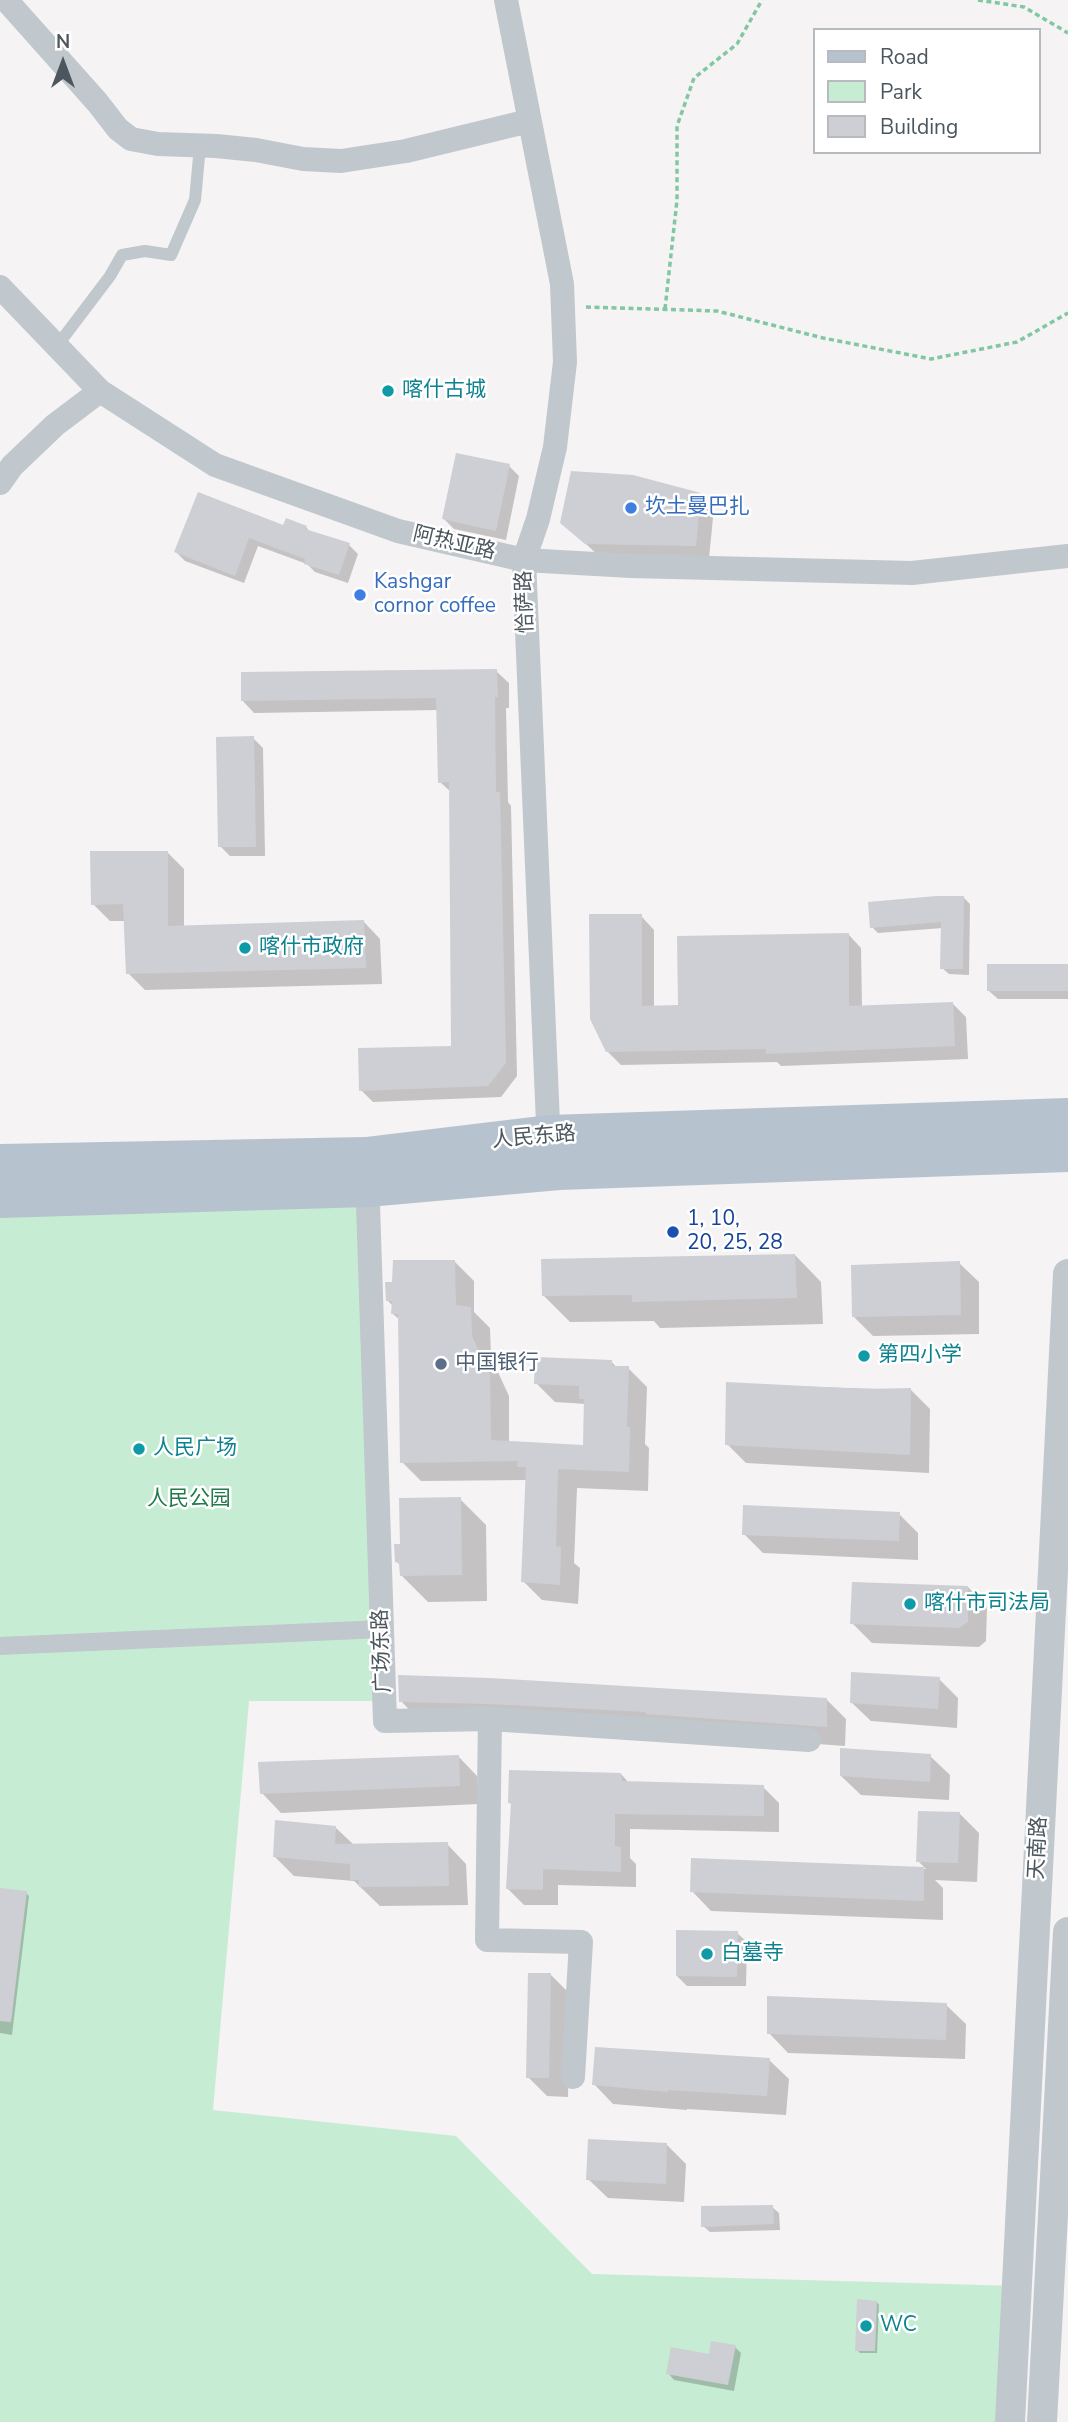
<!DOCTYPE html>
<html>
<head>
<meta charset="utf-8">
<style>
  body { margin:0 }
  #map { position:relative; width:1068px; height:2422px; overflow:hidden; background:#f5f3f3; font-family:"Nunito Sans",sans-serif }
  canvas { display:block }
  .legend { position:absolute; left:813px; top:28px; width:228px; height:126px; box-sizing:border-box; background:#fff; border:2px solid #b7bbbf; margin:0; padding:9px 12px; list-style:none; font-size:21px; color:#4c565e }
  .legend li { display:flex; align-items:center; gap:14px; height:35px }
  .legend b { width:35px; border:2px solid #b7bbbf }
  .north { position:absolute; left:28px; top:28px; width:70px; height:70px; -webkit-text-stroke:5px #fff; paint-order:stroke; rotate:0deg; font-size:19px; font-weight:700; line-height:28px; text-align:center; color:#4c565e }
  .north::after { content:''; display:block; margin:auto; width:24px; height:32px; background:#4c565e; clip-path:polygon(50% 0,100% 100%,50% 72%,0 100%) }
</style>
</head>
<body>
<div id="map">
<canvas width="1068" height="2422"></canvas>
<ul class="legend">
<li><b style="height:9px;background:#b6c3ce"></b>Road</li>
<li><b style="height:19px;background:#c7ecd4"></b>Park</li>
<li><b style="height:19px;background:#cdcfd4"></b>Building</li>
</ul>
<div class="north">N</div>
</div>
<script>
const g = document.querySelector('canvas').getContext('2d');
g.lineJoin = 'round';
function paint(path, color) { g.fillStyle = color; g.fill(path, 'evenodd'); }
const poly = rows => new Path2D(rows.map(r => 'M' + r).join(''));
function stroke(path, color, width, dash) { g.strokeStyle = color; g.lineWidth = width; g.lineCap = dash ? 'butt' : 'round'; g.setLineDash(dash || []); g.stroke(path); }
function drawText(font, color, halo, rows, align = 'center') {
  g.font = font + ' "Nunito Sans","Noto Sans SC",sans-serif'; g.lineWidth = 5; g.setLineDash([]); g.textBaseline = 'middle'; g.strokeStyle = halo; g.fillStyle = color; for (const [text, x, y, turn = 0] of rows) {
    g.save(); g.translate(x, y); g.rotate((+turn || 0) * Math.PI / 180); g.textAlign = isNaN(turn) ? turn : align; if (halo) g.strokeText(text, 0, 0); g.fillText(text, 0, 0); g.restore();
  }
}
const green = poly([
  [367,1188,385,1701,249,1701,213,2110,456,2136,592,2274,1017,2286,1010,2422,0,2422,0,1199]
]);
const shadow = poly([
  [509,466,519,476,506,540,454,529,444,519],
  [700,495,714,508,709,558,600,557,562,522],
  [306,527,311,533,349,545,358,554,348,583,315,572,307,564,258,546,244,583,185,561,176,552,284,528],
  [496,671,509,683,509,708,506,708,508,802,511,806,517,1076,501,1097,373,1102,361,1090,453,1048,451,792,440,782,438,710,254,713,242,700],
  [253,738,263,748,265,856,230,856,220,846],
  [167,852,184,869,184,927,364,922,380,939,382,984,145,990,128,973,126,921,110,921,93,904],
  [964,898,970,904,969,975,949,974,942,968,943,928,878,933,872,927],
  [641,916,654,930,654,1007,680,1007,848,934,861,948,862,1008,953,1004,966,1017,968,1059,781,1066,777,1062,621,1065,607,1051],
  [1068,966,1068,999,998,999,989,991],
  [795,1255,821,1282,823,1324,660,1328,654,1321,570,1322,543,1295],
  [454,1261,474,1281,474,1312,490,1328,491,1357,509,1396,509,1443,584,1446,586,1404,555,1402,536,1383,611,1361,617,1368,628,1368,647,1387,645,1444,649,1448,648,1491,577,1488,574,1563,580,1568,578,1604,542,1600,523,1581,527,1480,421,1481,402,1462,400,1320,393,1314,393,1306,388,1301],
  [959,1263,979,1282,979,1334,873,1336,854,1317],
  [728,1384,911,1390,930,1409,929,1473,746,1463,727,1444],
  [460,1499,486,1525,487,1601,428,1602,401,1575,401,1566,396,1561,401,1546],
  [899,1514,918,1533,918,1560,763,1553,744,1534],
  [968,1587,987,1607,986,1641,979,1647,872,1643,852,1623],
  [939,1679,958,1698,957,1728,871,1721,851,1702],
  [827,1700,846,1719,845,1746,667,1733,420,1721,401,1701],
  [458,1756,477,1776,479,1804,281,1813,262,1793],
  [930,1756,950,1775,949,1800,861,1795,841,1776],
  [621,1774,629,1783,763,1787,779,1803,779,1832,630,1829,630,1858,636,1864,636,1887,558,1885,558,1905,524,1905,508,1889,513,1806,510,1803],
  [960,1814,979,1833,977,1882,935,1880,943,1888,943,1920,711,1911,692,1891,693,1860,926,1869,918,1861],
  [336,1828,354,1845,447,1844,466,1864,468,1905,380,1906,354,1881,294,1876,274,1856],
  [0,1890,26,1893,29,1896,12,2035,0,2033],
  [737,1933,747,1942,746,1986,687,1986,677,1976],
  [551,1975,570,1994,568,2097,547,2096,528,2077],
  [946,2005,966,2024,965,2059,788,2053,769,2033],
  [769,2060,789,2079,786,2115,687,2109,687,2110,613,2104,594,2084],
  [667,2145,686,2164,684,2202,608,2198,588,2179],
  [772,2207,779,2213,780,2230,710,2232,703,2226],
  [877,2302,879,2305,877,2353,860,2353,857,2350],
  [735,2347,741,2353,734,2391,674,2380,668,2373]
]);
const building = poly([
  [456,453,510,464,496,531,442,519],
  [571,471,633,475,701,493,696,546,585,544,560,523],
  [198,492,283,525,286,518,307,526,305,529,350,543,339,575,304,564,305,559,249,538,235,576,174,552],
  [497,669,498,697,495,697,496,792,500,792,506,1063,488,1086,359,1091,358,1048,451,1046,449,782,438,783,436,698,241,701,241,672],
  [254,736,256,847,218,847,216,737],
  [90,851,168,851,168,926,364,920,366,968,126,974,123,904,91,905],
  [936,896,964,896,963,969,940,969,941,922,870,928,868,902],
  [589,914,642,914,642,1006,678,1005,677,936,849,933,849,1006,953,1002,955,1046,766,1054,766,1049,606,1052,590,1019],
  [987,964,1068,964,1068,991,987,991],
  [795,1254,797,1298,632,1302,632,1295,542,1296,541,1259],
  [393,1260,455,1260,456,1305,471,1307,472,1336,490,1375,491,1440,583,1445,584,1399,579,1399,579,1386,534,1384,535,1357,612,1360,612,1366,629,1366,627,1427,630,1427,629,1472,558,1469,556,1546,561,1547,560,1585,521,1582,526,1467,517,1467,518,1461,400,1463,398,1314,391,1314,392,1301,386,1301,385,1282,392,1282],
  [960,1261,961,1315,852,1317,851,1265],
  [726,1382,864,1389,911,1388,910,1455,725,1445],
  [461,1497,462,1575,400,1576,399,1563,395,1562,394,1544,400,1544,399,1498],
  [743,1505,900,1512,899,1541,742,1535],
  [852,1582,968,1586,968,1622,959,1628,850,1624],
  [851,1672,940,1677,938,1709,850,1703],
  [398,1675,490,1678,827,1698,827,1727,646,1714,646,1712,489,1704,399,1702],
  [840,1748,931,1754,930,1782,840,1776],
  [459,1755,460,1786,260,1794,258,1762],
  [509,1770,621,1773,622,1781,764,1785,764,1816,615,1814,615,1846,621,1847,621,1872,543,1869,543,1890,506,1889,511,1803,508,1803],
  [918,1811,960,1812,958,1863,916,1862],
  [275,1820,336,1826,335,1844,448,1842,449,1886,359,1887,359,1880,350,1880,350,1864,273,1857],
  [691,1858,924,1867,924,1901,690,1892],
  [0,1888,27,1891,11,2022,0,2021],
  [676,1930,738,1931,737,1977,676,1976],
  [528,1973,551,1973,549,2078,526,2078],
  [767,1996,947,2003,946,2040,767,2034],
  [595,2047,770,2058,767,2096,668,2090,668,2092,592,2085],
  [588,2139,667,2143,666,2184,586,2180],
  [773,2205,774,2224,701,2227,701,2206],
  [857,2299,877,2301,875,2351,855,2351],
  [711,2341,736,2345,728,2385,666,2374,671,2347,709,2354]
]);
const path = poly([
  [978,0,1024,7,1068,33],
  [586,307,717,311,823,338,931,359,1017,342,1068,313],
  [665,309,677,200,677,126,694,78,737,44,762,0]
]);
const service = poly([
  [57,346,110,276,122,255,145,251,171,255,195,200,200,146]
]);
const pedestrian = poly([
  [0,1646,382,1629]
]);
const minor = poly([
  [6,0,97,102,118,129,131,139,158,144,216,146,256,150,303,159,341,161,406,151,529,121],
  [506,0,562,284,565,362,555,447,538,519,524,560,549,1147],
  [0,287,100,391,215,465,398,531,524,560,631,566,912,573,1068,556],
  [0,483,12,466,55,425,100,391],
  [367,1174,385,1721,490,1719,809,1740],
  [490,1719,487,1940,581,1942,573,2077]
]);
const tertiary = poly([
  [1010,2422,1068,1274],
  [1042,2422,1068,1932]
]);
const primary = poly([
  [0,1163,366,1156,549,1134,1068,1117],
  [0,1199,367,1188,559,1171,1068,1153]
]);
const markers = [
  [388,391,7,"#0f9aa8"],
  [631,508,7,"#3f7fe0"],
  [360,595,7,"#3f7fe0"],
  [245,948,7,"#0f9aa8"],
  [673,1232,7,"#1a4fb4"],
  [864,1356,7,"#0f9aa8"],
  [441,1364,7,"#5c6f8a"],
  [139,1449,7,"#0f9aa8"],
  [910,1604,7,"#0f9aa8"],
  [707,1954,7,"#0f9aa8"],
  [866,2326,7,"#0f9aa8"]
];
const cultureNames = [
  ["喀什古城",402,391],
  ["喀什市政府",259,948],
  ["第四小学",878,1356],
  ["人民广场",153,1449],
  ["喀什市司法局",924,1604],
  ["白墓寺",721,1954],
  ["WC",880,2326]
];
const shopNames = [
  ["坎土曼巴扎",645,508],
  ["Kashgar",374,583],
  ["cornor coffee",374,607]
];
const streetNames = [
  ["阿热亚路",454,544,13],
  ["恰萨路",526,602,-92],
  ["人民东路",534,1138,-5],
  ["广场东路",383,1651,-92],
  ["天南路",1039,1848,-87]
];
const transitNames = [
  ["1, 10,",687,1220],
  ["20, 25, 28",687,1244]
];
const serviceNames = [
  ["中国银行",455,1364]
];
const parkNames = [
  ["人民公园",189,1500]
];
paint(green, '#c7ecd4');
paint(shadow, '#0003');
paint(building, '#cdcfd4');
stroke(path, '#82c7a3', 3.5, [5, 3.5]);
stroke(service, '#c0c7cd', 12);
stroke(pedestrian, '#c0c7cd', 18);
stroke(minor, '#c0c7cd', 24);
stroke(tertiary, '#c0c7cd', 30);
stroke(primary, '#b6c3ce', 38);
for (const [x, y, r, color] of markers) { const dot = new Path2D(); dot.arc(x, y, r, 0, 2 * Math.PI); g.fillStyle = color; g.fill(dot); stroke(dot, '#fff', 2.5); }
drawText('21px', '#0d838f', '#fff', cultureNames, 'left');
drawText('21px', '#366cbe', '#fff', shopNames, 'left');
drawText('21px', '#4c565e', '#fff', streetNames);
drawText('21px', '#164399', '#fff', transitNames, 'left');
drawText('21px', '#4e5e75', '#fff', serviceNames, 'left');
drawText('21px', '#227a4c', '#fff', parkNames);
</script>
</body>
</html>
